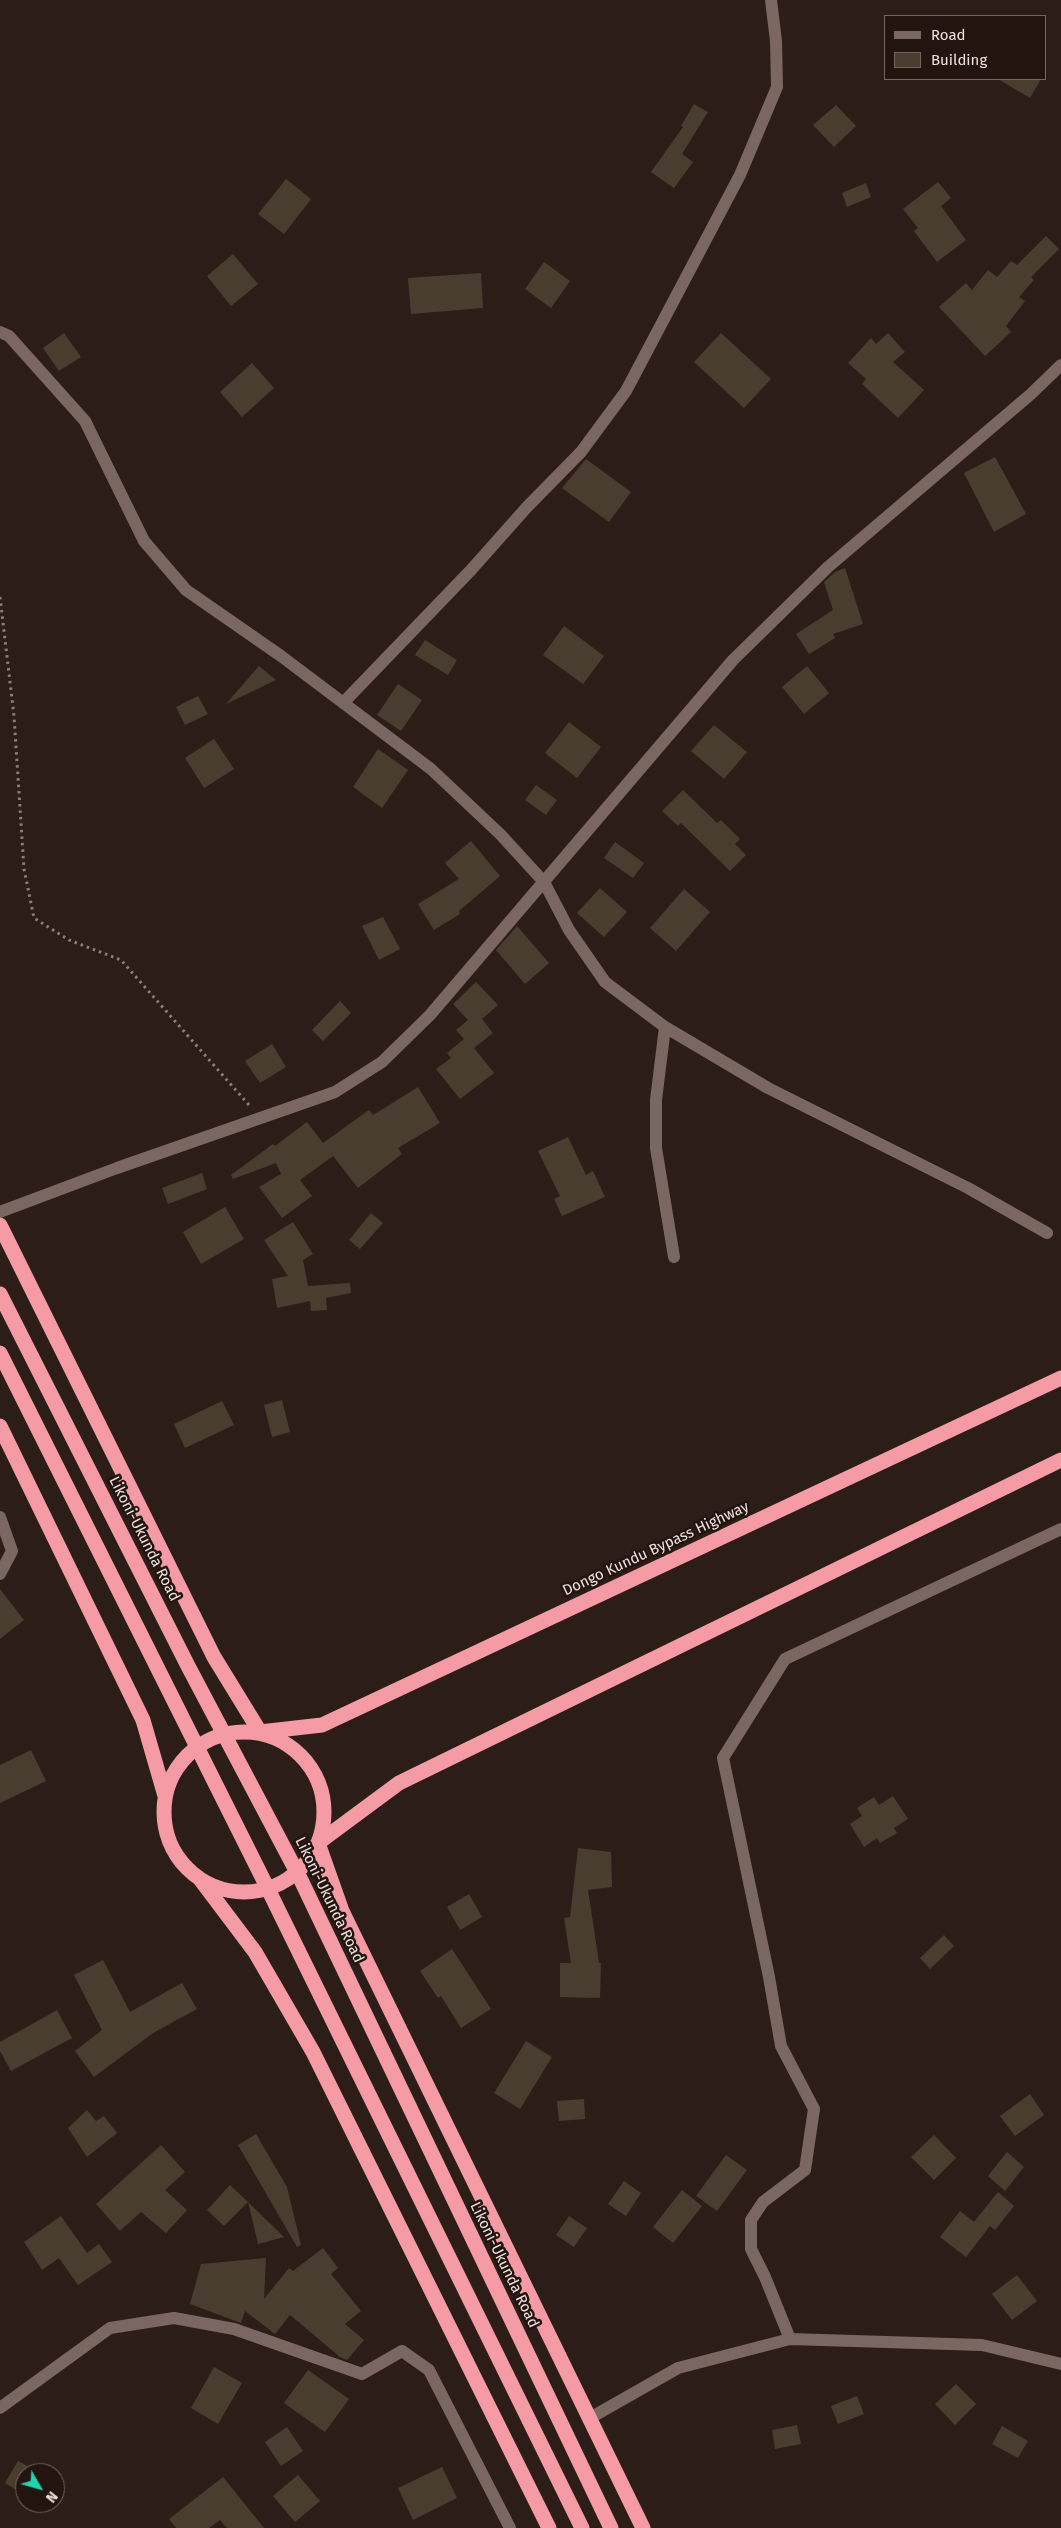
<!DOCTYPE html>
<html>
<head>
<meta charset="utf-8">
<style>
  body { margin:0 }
  #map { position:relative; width:1061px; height:2528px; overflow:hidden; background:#2d1d18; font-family:"Fira Sans",sans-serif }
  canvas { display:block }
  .legend { position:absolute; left:884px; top:15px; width:162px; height:65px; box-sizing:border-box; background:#23140f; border:1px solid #746662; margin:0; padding:6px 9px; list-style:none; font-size:15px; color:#eee2df }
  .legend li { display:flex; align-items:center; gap:10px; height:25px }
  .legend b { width:25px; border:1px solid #746662 }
  .north { position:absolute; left:15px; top:2463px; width:50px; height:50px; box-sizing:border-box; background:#23140f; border:1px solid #746662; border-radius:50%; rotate:128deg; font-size:14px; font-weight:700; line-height:20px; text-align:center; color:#eee2df }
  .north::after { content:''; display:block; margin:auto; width:18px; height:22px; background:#1fd5b0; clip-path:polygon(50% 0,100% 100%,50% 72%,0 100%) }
</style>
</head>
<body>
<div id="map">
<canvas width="1061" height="2528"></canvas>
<ul class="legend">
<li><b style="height:6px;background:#7b6761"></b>Road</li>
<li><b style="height:14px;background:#493d30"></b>Building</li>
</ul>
<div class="north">N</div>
</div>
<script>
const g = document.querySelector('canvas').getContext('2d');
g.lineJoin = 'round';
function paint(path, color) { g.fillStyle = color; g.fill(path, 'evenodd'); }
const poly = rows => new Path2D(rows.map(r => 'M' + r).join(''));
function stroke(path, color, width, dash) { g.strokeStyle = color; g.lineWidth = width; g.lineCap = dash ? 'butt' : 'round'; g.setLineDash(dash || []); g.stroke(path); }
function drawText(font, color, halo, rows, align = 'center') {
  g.font = font + ' "Fira Sans",sans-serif'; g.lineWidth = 5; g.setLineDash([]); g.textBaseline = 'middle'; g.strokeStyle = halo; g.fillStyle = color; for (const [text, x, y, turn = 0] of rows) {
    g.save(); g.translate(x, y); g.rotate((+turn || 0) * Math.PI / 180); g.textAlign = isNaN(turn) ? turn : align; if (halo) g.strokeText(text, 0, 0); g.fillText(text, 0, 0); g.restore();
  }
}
const building = poly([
  [998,79,1041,79,1030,98],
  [694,104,708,112,682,154,693,162,674,188,651,172,683,127,681,126],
  [836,105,856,126,834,147,813,125],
  [286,179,311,199,284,234,258,214],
  [938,182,951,198,941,206,966,240,937,262,914,231,918,228,903,209],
  [866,183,871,197,847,207,842,193],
  [1046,236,1059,249,1031,277,1034,280,1019,297,1025,301,1006,326,1011,332,985,356,939,307,966,283,972,290,988,270,997,277,1011,261,1017,265],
  [233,254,258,284,231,306,207,276],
  [544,262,570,281,551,308,525,289],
  [481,273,483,308,411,314,408,278],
  [64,333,81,357,59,371,43,348],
  [721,333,771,379,744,408,694,362],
  [888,333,905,352,893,362,924,390,898,418,862,384,866,379,848,363,871,338,876,344],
  [252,363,274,388,242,417,220,392],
  [995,457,1026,514,994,532,964,473],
  [586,459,631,492,609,522,562,488],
  [845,568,863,624,833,634,835,638,809,654,796,634,833,610,824,582,835,572],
  [564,626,604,656,583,684,543,655],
  [425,640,457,660,448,675,415,655],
  [259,666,276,680,226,704],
  [807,666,829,693,804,714,782,687],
  [398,684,422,700,401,731,377,715],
  [198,696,208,714,185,725,176,707],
  [569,722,601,747,577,778,545,753],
  [714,725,747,752,724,779,691,751],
  [214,739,234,769,204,788,185,758],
  [378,749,408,770,382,808,353,787],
  [536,785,557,800,546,815,525,800],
  [683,790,717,823,721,820,740,839,735,844,746,855,730,871,681,823,678,826,662,811],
  [471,841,500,876,459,911,460,914,434,930,418,904,459,879,445,863],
  [615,842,644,863,633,878,604,858],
  [600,888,627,912,604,937,577,913],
  [684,889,710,912,676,951,650,928],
  [383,917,400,949,379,960,362,926],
  [517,926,549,963,525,984,496,950],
  [476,982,498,1005,482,1019,493,1033,474,1048,494,1073,460,1099,436,1069,451,1058,447,1053,464,1039,456,1030,468,1020,453,1004],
  [340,1001,351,1013,323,1041,312,1030],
  [272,1044,286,1067,260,1083,245,1061],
  [418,1087,440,1123,398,1148,402,1154,358,1188,333,1156,300,1180,312,1196,282,1218,259,1187,281,1174,276,1163,233,1179,231,1175,273,1144,275,1146,307,1122,323,1143,369,1110,373,1115],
  [568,1137,586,1175,593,1171,605,1197,562,1216,554,1199,560,1196,538,1151],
  [202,1173,207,1189,168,1204,162,1188],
  [225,1207,244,1239,201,1264,183,1232],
  [371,1213,383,1223,360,1249,349,1240],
  [293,1222,313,1254,303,1260,308,1286,350,1283,351,1293,326,1298,327,1310,311,1311,310,1301,277,1308,272,1279,288,1276,264,1240],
  [282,1400,290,1432,272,1437,264,1405],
  [222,1401,234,1425,185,1448,174,1424],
  [0,1589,24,1620,0,1639],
  [31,1750,46,1781,0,1803,0,1765],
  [893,1796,908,1819,894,1828,897,1833,880,1843,877,1838,864,1847,850,1824,862,1816,857,1808,874,1797,879,1805],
  [578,1848,611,1852,612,1887,588,1890,599,1963,601,1963,600,1998,560,1997,560,1963,571,1963,564,1918,570,1917],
  [469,1894,482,1917,460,1930,447,1907],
  [944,1935,954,1946,930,1969,920,1958],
  [452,1949,491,2009,461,2028,441,1996,438,1998,420,1971],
  [103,1960,130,2012,182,1983,197,2009,153,2033,94,2077,75,2051,102,2030,74,1975],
  [57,2010,72,2038,11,2071,0,2051,0,2042],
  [526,2041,552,2057,520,2109,494,2093],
  [1030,2094,1044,2115,1015,2136,1000,2116],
  [584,2099,585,2119,559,2121,557,2101],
  [87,2110,96,2121,104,2116,117,2133,87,2157,68,2128],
  [256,2134,287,2187,301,2245,297,2247,238,2145],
  [934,2135,956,2158,934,2180,911,2157],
  [161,2145,185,2172,165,2190,187,2210,166,2233,141,2212,120,2231,96,2204],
  [1007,2152,1024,2167,1005,2191,988,2176],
  [726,2155,747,2170,717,2211,696,2196],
  [624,2181,641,2193,626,2216,608,2204],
  [230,2185,248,2202,284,2237,258,2244,248,2202,224,2226,207,2210],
  [682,2190,702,2206,673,2243,653,2227],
  [998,2192,1014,2206,995,2230,990,2226,966,2257,940,2237,960,2211,974,2222],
  [61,2216,87,2253,99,2244,112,2262,78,2285,59,2258,42,2270,24,2242],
  [569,2216,587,2228,574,2247,556,2235],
  [323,2248,338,2268,331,2274,361,2311,345,2324,364,2340,347,2360,340,2357,290,2315,275,2334,245,2311,241,2323,190,2304,201,2264,266,2258,264,2299,289,2268,293,2271],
  [1017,2275,1037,2301,1012,2320,992,2294],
  [214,2367,242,2383,218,2424,191,2408],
  [308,2370,349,2399,325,2432,284,2403],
  [956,2384,976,2404,955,2425,935,2404],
  [857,2396,864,2414,838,2424,831,2406],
  [797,2425,801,2444,775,2449,772,2430],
  [1002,2426,1028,2441,1018,2458,992,2444],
  [287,2427,303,2451,281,2466,265,2442],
  [18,2461,33,2469,31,2473,25,2473,25,2483,20,2492,5,2483],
  [442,2467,457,2498,413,2520,398,2488],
  [298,2475,320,2501,295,2522,273,2496],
  [223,2477,264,2528,227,2528,220,2520,209,2528,176,2528,169,2519]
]);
const path = poly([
  [0,597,14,716,24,869,34,918,69,940,121,960,249,1105]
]);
const street = poly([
  [0,332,9,336,85,421,144,541,186,590,281,656,431,769,500,834,544,882,569,930,605,982,665,1027,768,1088,968,1188,1047,1233],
  [343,703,471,570,527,507,581,452,626,391,740,175,777,87,776,41,771,0],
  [665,1027,656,1100,656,1148,674,1257],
  [0,1212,117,1168,335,1092,382,1062,430,1015,733,660,828,567,1031,394,1061,365],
  [0,1517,12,1551,0,1574],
  [790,2339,765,2277,751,2249,751,2220,763,2202,805,2170,814,2109,781,2046,769,1977,723,1758,785,1659,1061,1529],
  [0,2408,110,2328,174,2318,234,2329,362,2374,402,2351,429,2370,510,2528],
  [590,2418,678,2368,790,2339,982,2345,1061,2364]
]);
const highway = poly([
  [0,1225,214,1657,260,1732,322,1725,1061,1378],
  [0,1294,188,1666,300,1878,611,2528],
  [0,1353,270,1893,582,2528],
  [0,1426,143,1720,165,1796],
  '164 1812a80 80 0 1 1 160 0a80 80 0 1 1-160 0Z',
  [200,1879,255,1952,313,2052,549,2528],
  [643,2528,342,1911,318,1843,399,1783,1061,1460]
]);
const streetNames = [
  ["Likoni-Ukunda Road",144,1539,63],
  ["Dongo Kundu Bypass Highway",656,1549,-25],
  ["Likoni-Ukunda Road",329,1900,64],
  ["Likoni-Ukunda Road",504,2265,64]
];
paint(building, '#493d30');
stroke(path, '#8b7d79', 3, [2.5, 4]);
stroke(street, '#7b6761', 12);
stroke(highway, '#f49ba6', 15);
drawText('15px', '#eee2df', '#23140f', streetNames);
</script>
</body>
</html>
